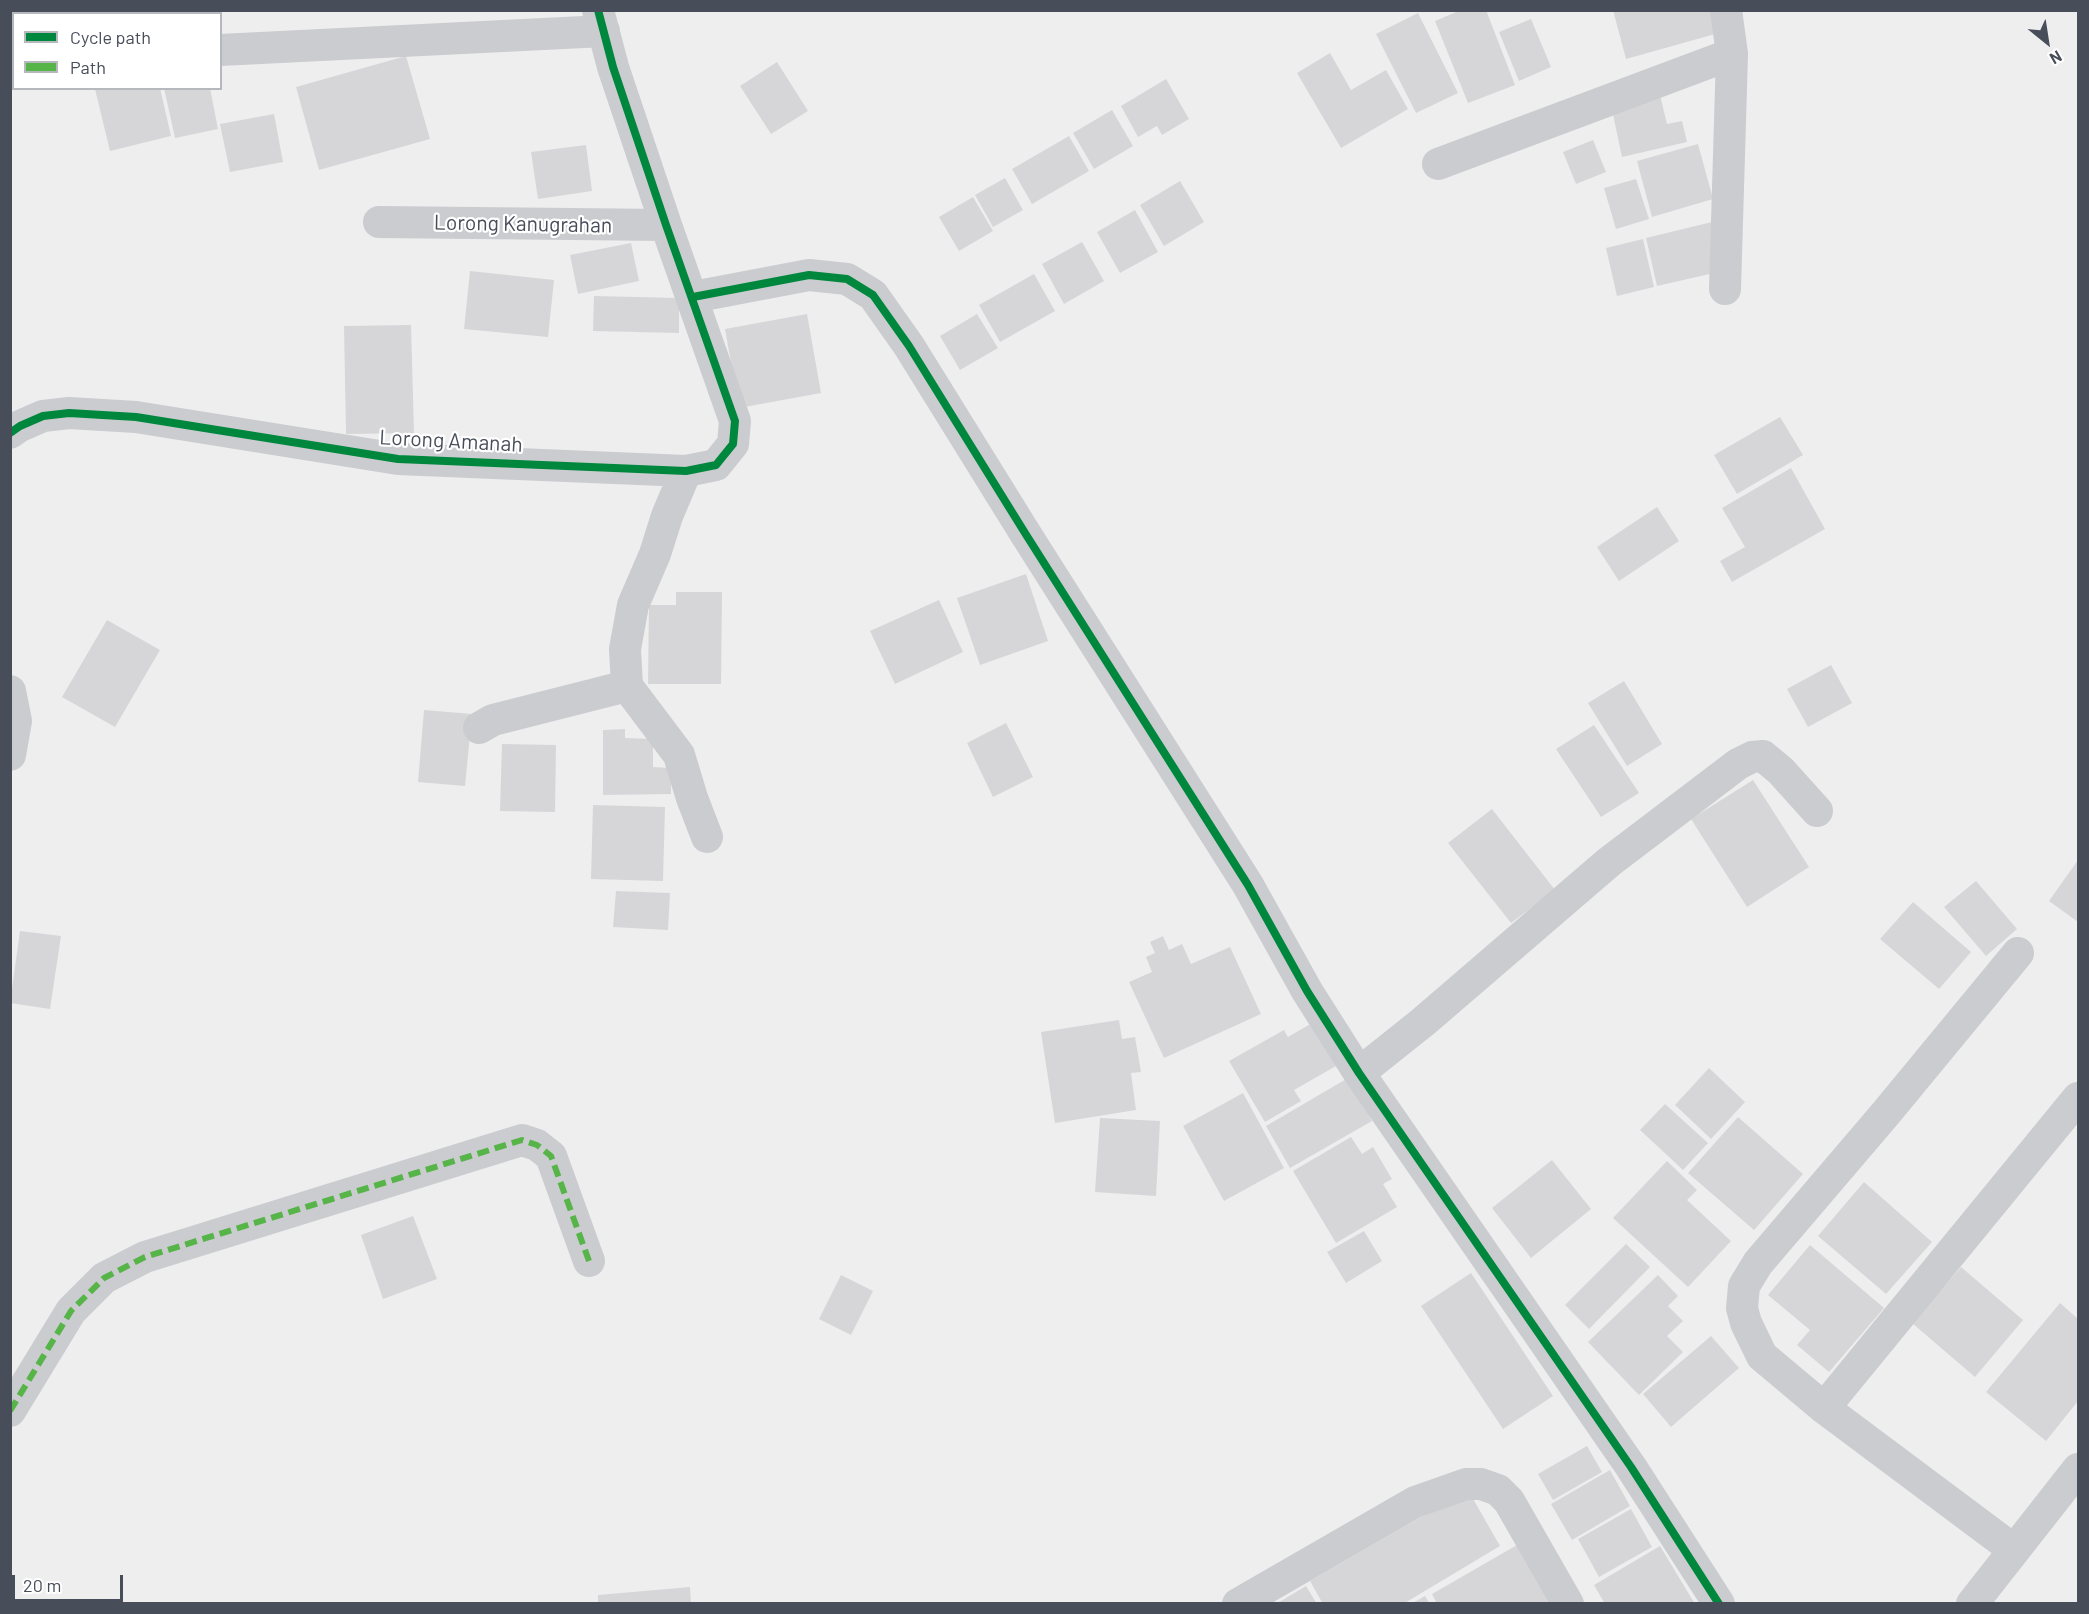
<!DOCTYPE html>
<html>
<head>
<meta charset="utf-8">
<style>
  body { margin:0 }
  #map { position:relative; width:2089px; height:1614px; overflow:hidden; background:#efeeee; font-family:Barlow,sans-serif }
  canvas { display:block }
  .frame { position:absolute; inset:0; border:12px solid #474d59; pointer-events:none }
  .legend { position:absolute; left:12px; top:12px; width:210px; height:78px; box-sizing:border-box; background:#fff; border:2px solid #b5b8bd; margin:0; padding:8px 10px; list-style:none; font-size:18px; color:#474d59 }
  .legend li { display:flex; align-items:center; gap:12px; height:30px }
  .legend b { width:30px; border:2px solid #b5b8bd }
  .north { position:absolute; left:2017px; top:12px; width:60px; height:60px; -webkit-text-stroke:4px #fff; paint-order:stroke; rotate:150deg; font-size:16px; font-weight:700; line-height:24px; text-align:center; color:#474d59 }
  .north::after { content:''; display:block; margin:auto; width:21px; height:27px; background:#474d59; clip-path:polygon(50% 0,100% 100%,50% 72%,0 100%) }
  .scale { position:absolute; left:12px; top:1575px; width:111px; height:27px; box-sizing:border-box; border:3px solid #474d59; border-top:0; padding-left:8px; font-size:18px; line-height:21px; white-space:nowrap; color:#474d59; -webkit-text-stroke:4px #fff; paint-order:stroke }
</style>
</head>
<body>
<div id="map">
<canvas width="2089" height="1614"></canvas>
<div class="frame"></div>
<ul class="legend">
<li><b style="height:8px;background:#00873e"></b>Cycle path</li>
<li><b style="height:8px;background:#57b448"></b>Path</li>
</ul>
<div class="north">N</div>
<div class="scale">20 m</div>
</div>
<script>
const g = document.querySelector('canvas').getContext('2d');
g.lineJoin = 'round';
function paint(path, color) { g.fillStyle = color; g.fill(path, 'evenodd'); }
const poly = rows => new Path2D(rows.map(r => 'M' + r).join(''));
function stroke(path, color, width, dash) { g.strokeStyle = color; g.lineWidth = width; g.lineCap = dash ? 'butt' : 'round'; g.setLineDash(dash || []); g.stroke(path); }
function drawText(font, color, halo, rows, align = 'center') {
  g.font = font + ' Barlow,sans-serif'; g.lineWidth = 4.5; g.setLineDash([]); g.textBaseline = 'middle'; g.strokeStyle = halo; g.fillStyle = color; for (const [text, x, y, turn = 0] of rows) {
    g.save(); g.translate(x, y); g.rotate((+turn || 0) * Math.PI / 180); g.textAlign = isNaN(turn) ? turn : align; if (halo) g.strokeText(text, 0, 0); g.fillText(text, 0, 0); g.restore();
  }
}
const building = poly([
  [1461,10,1486,10,1515,85,1468,103,1435,21],
  [1613,10,1720,10,1726,31,1626,59],
  [1418,13,1458,93,1416,113,1376,34],
  [1531,19,1551,67,1519,81,1499,32],
  [1330,53,1351,90,1386,70,1408,109,1341,148,1297,73],
  [406,56,430,139,319,170,296,87],
  [777,62,808,111,771,134,740,86],
  [1166,79,1189,119,1162,135,1157,126,1138,137,1121,106],
  [99,88,160,88,171,136,110,151,95,89],
  [164,88,210,88,218,129,175,138],
  [1660,95,1667,124,1682,121,1687,142,1622,157,1611,105],
  [1112,110,1133,146,1094,169,1073,133],
  [274,114,283,162,230,172,220,124],
  [1069,136,1089,171,1032,204,1012,169],
  [1593,140,1606,172,1576,184,1563,152],
  [1698,144,1713,199,1652,217,1637,161],
  [586,145,592,191,538,199,531,152],
  [1005,178,1023,210,993,227,975,195],
  [1636,179,1649,219,1616,229,1604,188],
  [1180,181,1204,222,1164,246,1140,205],
  [973,197,993,231,959,251,939,217],
  [1135,210,1158,252,1120,273,1097,232],
  [1712,222,1723,271,1657,286,1646,238],
  [1643,239,1654,287,1617,296,1606,248],
  [1082,242,1104,281,1064,304,1042,264],
  [631,243,639,281,578,294,570,255],
  [470,271,554,280,548,337,464,329],
  [1034,274,1055,311,1000,342,979,305],
  [594,296,679,298,679,333,593,331],
  [807,314,821,393,739,408,725,329],
  [977,314,998,348,960,370,940,336],
  [411,325,414,433,346,434,344,326],
  [1780,417,1803,455,1737,494,1714,455],
  [1791,468,1825,529,1732,582,1720,561,1745,547,1722,508],
  [1657,507,1679,541,1619,581,1597,547],
  [1026,574,1048,641,980,665,957,598],
  [676,592,722,592,721,684,648,684,649,605,676,605],
  [939,600,963,652,895,684,870,631],
  [107,620,160,650,115,727,62,697],
  [1831,665,1852,703,1808,727,1787,689],
  [1624,681,1662,744,1627,766,1588,703],
  [424,710,472,714,465,786,418,782],
  [1006,723,1033,777,993,797,967,743],
  [1594,725,1639,793,1601,817,1556,749],
  [625,729,625,738,653,739,653,767,671,768,671,794,603,795,603,730],
  [502,744,556,745,555,812,500,811],
  [1753,780,1809,867,1747,907,1691,819],
  [593,805,665,807,663,881,591,879],
  [1492,809,1555,890,1511,923,1448,843],
  [2078,860,2078,922,2049,901],
  [1976,881,2017,929,1986,956,1944,907],
  [616,891,670,893,668,930,613,927],
  [1913,902,1971,952,1939,989,1880,939],
  [20,931,61,936,50,1009,10,1003],
  [1163,936,1169,950,1182,944,1191,964,1230,947,1261,1014,1164,1058,1129,982,1152,972,1146,957,1155,953,1150,942],
  [1119,1020,1122,1039,1135,1037,1141,1072,1131,1073,1136,1110,1055,1123,1041,1032],
  [1312,1023,1336,1066,1294,1090,1301,1101,1265,1122,1229,1061,1284,1030,1288,1037],
  [1709,1068,1745,1102,1711,1139,1675,1105],
  [1348,1078,1372,1121,1290,1168,1266,1126],
  [1243,1093,1284,1168,1224,1201,1183,1126],
  [1665,1104,1708,1143,1683,1170,1640,1130],
  [1738,1117,1803,1174,1754,1230,1688,1173],
  [1100,1118,1160,1121,1156,1196,1095,1192],
  [1351,1137,1362,1154,1373,1147,1392,1179,1383,1184,1397,1207,1336,1243,1293,1171],
  [1552,1160,1591,1209,1531,1258,1492,1208],
  [1667,1161,1697,1190,1687,1200,1731,1241,1688,1287,1613,1218],
  [1864,1182,1932,1242,1886,1294,1818,1236],
  [413,1216,437,1279,383,1299,361,1235],
  [1364,1231,1382,1261,1346,1283,1327,1252],
  [1626,1244,1650,1267,1589,1329,1565,1305],
  [1810,1245,1884,1308,1829,1372,1797,1345,1810,1330,1768,1295],
  [1961,1267,2023,1320,1975,1377,1912,1323],
  [1471,1273,1553,1396,1503,1429,1421,1306],
  [841,1275,873,1291,851,1335,819,1319],
  [1658,1275,1678,1296,1668,1306,1683,1321,1667,1336,1683,1352,1639,1395,1588,1342],
  [2060,1303,2078,1319,2078,1401,2046,1441,1986,1392],
  [1711,1336,1739,1368,1671,1427,1643,1394],
  [1587,1446,1602,1472,1553,1500,1538,1474],
  [1610,1470,1630,1506,1572,1540,1551,1504],
  [1468,1490,1500,1546,1403,1604,1323,1604,1310,1581],
  [1631,1509,1652,1547,1599,1577,1578,1539],
  [1517,1545,1550,1604,1437,1604,1432,1594],
  [1660,1546,1695,1604,1605,1604,1594,1585],
  [1306,1586,1317,1604,1276,1604],
  [690,1587,691,1604,598,1604,598,1595],
  [1425,1596,1430,1604,1411,1604]
]);
const minor = poly([
  [220,50,604,31],
  [1438,164,1732,54],
  [379,222,666,225],
  [1725,289,1732,54,1726,10],
  [693,297,809,275,847,279,873,295,909,346,1025,533,1248,885,1307,991,1359,1073,1631,1467,1719,1604],
  [10,433,20,426,43,416,69,413,136,417,398,459,686,471,716,465,733,444,735,421,666,225,613,67,598,10],
  [686,471,667,516,655,554,633,605,625,649,627,686,679,755,692,798,707,837],
  [10,691,16,721,10,755],
  [479,728,493,720,627,686],
  [1359,1073,1423,1022,1609,862,1738,764,1752,757,1763,756,1781,771,1817,811],
  [1824,1408,2078,1098],
  [10,1411,71,1311,104,1278,145,1257,522,1140,537,1145,551,1156,589,1261],
  [2014,1550,1824,1408,1762,1356,1746,1323,1742,1308,1744,1286,1758,1263,1886,1113,2018,953],
  [1238,1604,1415,1502,1466,1484,1481,1484,1498,1490,1509,1501,1568,1604],
  [1972,1604,2078,1469]
]);
const quiet = poly([
  [10,1411,71,1311,104,1278,145,1257,522,1140,537,1145,551,1156,589,1261]
]);
const cycleway = poly([
  [693,297,809,275,847,279,873,295,909,346,1025,533,1248,885,1307,991,1359,1073,1631,1467,1719,1604],
  [10,433,20,426,43,416,69,413,136,417,398,459,686,471,716,465,733,444,735,421,666,225,613,67,598,10]
]);
const streetNames = [
  ["Lorong Kanugrahan",523,224,1],
  ["Lorong Amanah",451,441,3]
];
paint(building, '#d6d6d9');
stroke(minor, '#cacccf', 32);
stroke(quiet, '#57b448', 6, [12, 6]);
stroke(cycleway, '#00873e', 8);
drawText('21px', '#474d59', '#fff', streetNames);
</script>
</body>
</html>
